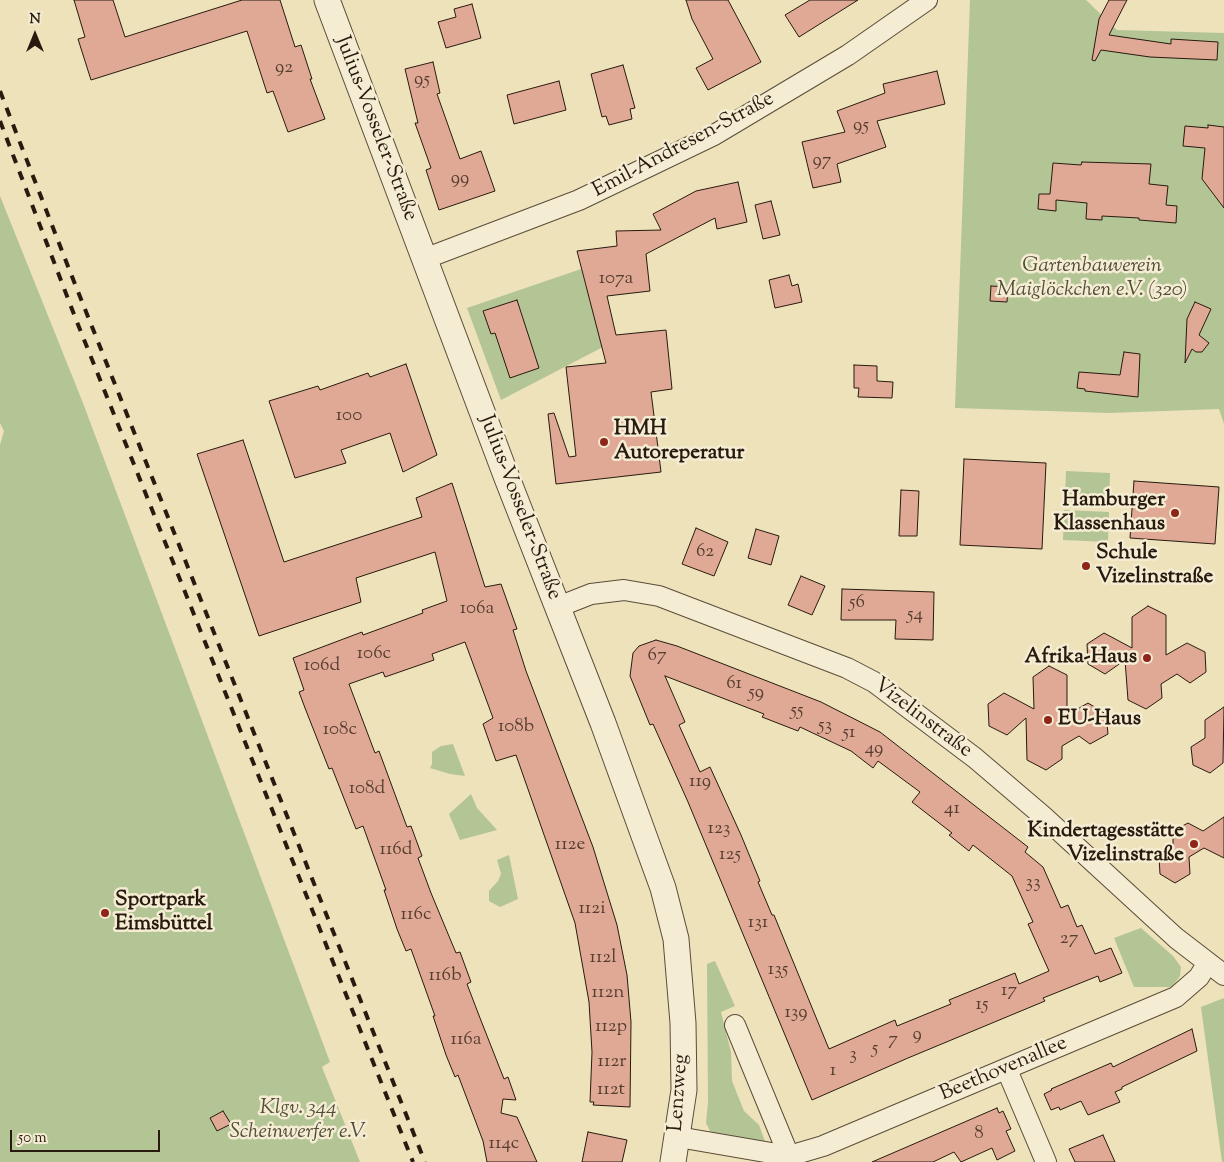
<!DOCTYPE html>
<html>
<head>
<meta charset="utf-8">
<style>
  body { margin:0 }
  #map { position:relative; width:1224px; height:1162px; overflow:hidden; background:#eee2bb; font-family:"Sorts Mill Goudy",serif }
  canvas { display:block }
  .north { position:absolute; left:10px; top:10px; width:50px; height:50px; -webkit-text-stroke:4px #f4ecd3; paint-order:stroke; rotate:0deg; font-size:14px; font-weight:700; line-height:20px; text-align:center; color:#281a0e }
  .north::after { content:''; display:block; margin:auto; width:18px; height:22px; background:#281a0e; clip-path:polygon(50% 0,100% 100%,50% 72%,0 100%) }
  .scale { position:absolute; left:10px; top:1130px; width:150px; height:22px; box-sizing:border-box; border:2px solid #281a0e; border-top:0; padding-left:6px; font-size:15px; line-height:18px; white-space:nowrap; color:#281a0e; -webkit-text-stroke:4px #f4ecd3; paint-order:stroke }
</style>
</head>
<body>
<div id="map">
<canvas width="1224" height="1162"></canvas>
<div class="north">N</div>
<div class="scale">50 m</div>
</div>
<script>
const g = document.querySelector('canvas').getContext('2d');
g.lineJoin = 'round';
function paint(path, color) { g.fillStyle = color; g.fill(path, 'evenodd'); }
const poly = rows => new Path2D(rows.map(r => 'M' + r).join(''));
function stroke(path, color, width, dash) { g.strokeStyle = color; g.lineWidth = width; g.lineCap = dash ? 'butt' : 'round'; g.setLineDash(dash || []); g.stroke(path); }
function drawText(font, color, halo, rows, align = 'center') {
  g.font = font + ' "Sorts Mill Goudy",serif'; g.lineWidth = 5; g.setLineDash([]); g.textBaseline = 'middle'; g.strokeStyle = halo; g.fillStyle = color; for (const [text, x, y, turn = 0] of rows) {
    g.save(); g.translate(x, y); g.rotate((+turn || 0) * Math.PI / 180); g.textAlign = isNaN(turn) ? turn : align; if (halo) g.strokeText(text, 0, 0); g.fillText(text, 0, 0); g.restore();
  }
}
const green = poly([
  [970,0,1086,0,1117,30,1224,33,1224,424,1219,409,1110,413,955,408],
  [0,196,83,403,330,1062,322,1067,360,1162,0,1162,0,445,4,431,0,423],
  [581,269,603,347,501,400,467,308],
  [1066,471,1110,473,1109,503,1065,501],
  [1064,510,1109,512,1108,542,1063,540],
  [453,744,465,776,450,774,430,768,432,764,432,752,441,746],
  [471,794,477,808,497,830,460,840,449,814],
  [509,855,518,899,500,907,489,901,489,891,498,881,501,874,497,860],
  [1141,928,1173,956,1181,967,1180,976,1172,987,1134,987,1114,938],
  [715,961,735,1006,721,1012,731,1052,732,1081,744,1111,759,1125,766,1144,712,1135,706,1123,708,1102,707,964],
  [1224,998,1224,1162,1222,1162,1201,1007]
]);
const building = poly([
  [74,0,113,0,125,37,242,0,280,0,295,47,301,45,312,79,310,79,325,119,288,132,273,91,267,93,247,31,91,80,78,39,85,37,74,0],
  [686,0,728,0,761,62,708,90,696,68,713,59,692,19,686,0],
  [810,0,858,0,799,37,785,15,810,0],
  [1109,0,1127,0,1109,35,1171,44,1171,39,1218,42,1217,60,1150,57,1101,50,1095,61,1092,60,1099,19,1109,0],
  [472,4,481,38,446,48,438,22,456,17,454,9,472,4],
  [433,62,440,93,437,94,460,159,481,151,495,191,439,210,426,170,431,168,415,123,418,123,405,69,433,62],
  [623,65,635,108,630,109,632,119,609,125,606,116,602,117,591,74,623,65],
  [937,71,945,104,877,121,886,147,837,164,841,182,813,188,802,142,845,132,837,111,885,93,883,84,937,71],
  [559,81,566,110,514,124,507,95,559,81],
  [1208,125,1224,127,1224,208,1202,179,1205,148,1183,146,1185,126,1208,128,1208,125],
  [1082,162,1151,164,1149,184,1168,186,1166,205,1177,206,1176,223,1139,220,1139,218,1102,216,1102,220,1086,219,1087,203,1056,200,1056,211,1038,209,1039,194,1050,194,1053,163,1081,165,1082,162],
  [738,182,747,222,717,229,715,218,646,254,650,291,607,296,616,335,666,330,672,389,651,392,661,472,556,484,548,414,554,413,569,457,576,456,566,367,606,363,577,251,617,246,616,231,661,230,653,214,696,191,738,182],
  [771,201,780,235,763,239,755,205,771,201],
  [789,275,792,286,798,284,802,302,775,308,769,280,789,275],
  [991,286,1008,287,1007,302,990,301,991,286],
  [517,300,539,368,510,378,495,333,491,334,483,311,517,300],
  [1195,302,1211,309,1199,335,1209,343,1202,352,1196,352,1192,349,1185,363,1187,319,1195,302],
  [1124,352,1140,354,1138,397,1085,391,1085,389,1077,388,1079,372,1120,375,1124,352],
  [406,364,437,455,403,472,390,433,341,450,346,463,295,478,269,401,318,386,320,390,368,373,370,377,406,364],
  [854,365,877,366,877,381,893,382,892,398,858,397,859,388,854,388,854,365],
  [243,440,284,562,422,517,416,498,452,483,485,587,501,584,517,629,513,630,526,671,593,847,617,925,627,975,631,1022,630,1107,593,1105,594,1102,590,1102,592,1052,589,1002,575,923,516,755,496,761,483,724,493,718,465,642,432,654,434,660,385,677,383,672,349,684,375,753,379,751,407,827,411,826,422,856,418,858,431,893,456,953,460,952,471,982,467,984,480,1018,504,1079,508,1077,516,1100,503,1099,501,1113,517,1117,537,1162,487,1162,483,1141,458,1075,455,1077,446,1055,433,1016,435,1016,411,949,406,951,397,929,384,890,386,890,363,826,356,829,332,768,329,769,305,708,299,692,304,690,293,658,362,632,363,635,423,613,422,610,447,601,435,552,356,578,361,602,259,636,197,454,243,440],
  [964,459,1046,463,1042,549,960,545,964,459],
  [1134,481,1219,487,1215,544,1130,538,1134,481],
  [901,490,919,491,917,536,899,536,901,490],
  [696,528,728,542,714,576,682,564,696,528],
  [756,529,779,536,771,565,748,558,756,529],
  [801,576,825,586,812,615,788,605,801,576],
  [842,589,934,592,933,640,895,639,896,620,841,620,842,589],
  [1148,606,1166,615,1166,655,1187,643,1205,652,1206,672,1190,683,1177,674,1161,684,1162,698,1146,709,1128,700,1125,660,1105,674,1088,664,1087,644,1104,633,1132,648,1132,617,1148,606],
  [656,640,677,646,821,702,880,732,1028,847,1025,852,1043,867,1061,908,1068,905,1077,927,1082,925,1095,954,1111,948,1122,973,1100,982,1098,976,1043,998,1045,1001,908,1058,812,1100,688,802,653,724,650,725,630,676,633,653,639,646,656,640],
  [665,676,764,714,762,717,798,731,800,727,851,751,873,768,878,761,920,792,912,802,952,833,949,835,969,851,973,845,1012,876,1033,922,1028,924,1049,971,1019,984,1015,973,949,1000,951,1004,946,1006,897,1026,895,1020,829,1049,774,915,772,915,758,882,760,881,741,835,710,767,700,772,679,725,685,722,665,676],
  [1049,666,1067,675,1067,715,1088,703,1106,714,1108,734,1090,744,1079,736,1062,746,1062,759,1046,770,1027,760,1026,718,1007,735,989,726,988,704,1004,693,1034,709,1033,677,1049,666],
  [1224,707,1223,763,1210,773,1193,765,1191,747,1205,738,1205,720,1224,707],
  [1224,817,1224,858,1204,848,1189,857,1190,874,1175,883,1160,874,1159,857,1173,850,1173,831,1188,823,1203,831,1224,817],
  [1192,1029,1197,1051,1122,1087,1122,1089,1115,1092,1120,1102,1088,1115,1081,1101,1060,1110,1059,1107,1051,1110,1044,1094,1052,1090,1051,1089,1111,1063,1113,1067,1192,1029],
  [997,1108,999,1113,1003,1111,1011,1129,1006,1131,1015,1151,997,1160,992,1148,961,1162,954,1152,933,1162,872,1162,997,1108],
  [223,1111,231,1124,217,1131,210,1118,223,1111],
  [588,1132,627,1140,622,1162,582,1162,588,1132],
  [1103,1135,1115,1162,1075,1162,1069,1149,1103,1135]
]);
const minor = poly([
  [424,259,579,200,714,135,848,55,927,0],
  [558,607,591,594,624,590,659,596,847,668,874,682,975,758,1043,816,1176,938,1224,975],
  [735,1025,789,1156,823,1146,1176,997,1199,977,1207,964],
  [1007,1070,1046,1162],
  [678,1137,789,1156,793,1162]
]);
const tertiary = poly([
  [327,0,507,478,603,723,663,888,676,939,683,1023,684,1090,673,1162]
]);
const rail = poly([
  [0,91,69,269,425,1162],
  [0,121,75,317,413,1162]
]);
const markers = [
  [604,442,5,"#8f2418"],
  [1175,513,5,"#8f2418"],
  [1086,566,5,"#8f2418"],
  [1147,658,5,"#8f2418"],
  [1048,720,5,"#8f2418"],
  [1194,844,5,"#8f2418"],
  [105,913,5,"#8f2418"]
];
const numberNames = [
  ["92",284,69],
  ["95",422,81],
  ["95",861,127],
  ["97",822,162],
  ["99",460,180],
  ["107a",616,280],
  ["100",349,417],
  ["62",705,553],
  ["56",857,604],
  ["106a",477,610],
  ["54",915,616],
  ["106c",374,655],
  ["67",657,657],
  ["106d",322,667],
  ["61",734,685],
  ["59",756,694],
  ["55",797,712],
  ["53",825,727],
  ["108b",516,728],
  ["108c",340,731],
  ["51",849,734],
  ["49",874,750],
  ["119",700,783],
  ["108d",367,790],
  ["41",952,810],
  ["123",719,830],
  ["112e",570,846],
  ["116d",396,851],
  ["125",730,856],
  ["33",1033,884],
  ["112i",592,910],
  ["116c",416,916],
  ["131",758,924],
  ["27",1069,940],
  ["112l",603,959],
  ["135",778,971],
  ["116b",445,977],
  ["17",1009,992],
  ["112n",608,994],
  ["15",982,1006],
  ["139",796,1014],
  ["112p",611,1028],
  ["9",917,1036],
  ["116a",466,1041],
  ["7",893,1041],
  ["5",875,1050],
  ["3",853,1056],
  ["112r",612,1063],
  ["1",833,1072],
  ["112t",611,1091],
  ["8",979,1135],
  ["114c",504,1145]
];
const streetNames = [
  ["Julius-Vosseler-Straße",375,129,69],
  ["Emil-Andresen-Straße",684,146,-28],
  ["Julius-Vosseler-Straße",519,508,69],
  ["Vizelinstraße",922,719,37],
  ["Beethovenallee",1004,1070,-23],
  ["Lenzweg",680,1093,-86]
];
const parkNames = [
  ["Gartenbauverein",1092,267],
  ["Maiglöckchen e.V. (320)",1092,291],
  ["Klgv. 344",298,1109],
  ["Scheinwerfer e.V.",298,1133]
];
const poiNames = [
  ["HMH",614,430],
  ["Autoreperatur",614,454],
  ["Hamburger",1165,501,"right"],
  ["Klassenhaus",1165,525,"right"],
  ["Schule",1096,554],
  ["Vizelinstraße",1096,578],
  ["Afrika-Haus",1137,658,"right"],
  ["EU-Haus",1058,720],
  ["Kindertagesstätte",1184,832,"right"],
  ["Vizelinstraße",1184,856,"right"],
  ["Sportpark",115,901],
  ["Eimsbüttel",115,925]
];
paint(green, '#b3c495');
paint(building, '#dfa995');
stroke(building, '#281a0e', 1);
stroke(minor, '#5a4c39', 22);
stroke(tertiary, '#5a4c39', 27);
stroke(minor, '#f4ecd3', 20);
stroke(tertiary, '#f4ecd3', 25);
stroke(rail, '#281a0e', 4, [9, 9]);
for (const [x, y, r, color] of markers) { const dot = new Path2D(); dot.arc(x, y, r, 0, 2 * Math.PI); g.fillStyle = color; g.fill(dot); stroke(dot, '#f4ecd3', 2); }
drawText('19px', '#563e30', null, numberNames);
drawText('21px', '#281a0e', '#f4ecd3', streetNames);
drawText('italic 21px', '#524d36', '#f4ecd3', parkNames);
drawText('bold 21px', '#281a0e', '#f4ecd3', poiNames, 'left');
</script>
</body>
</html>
